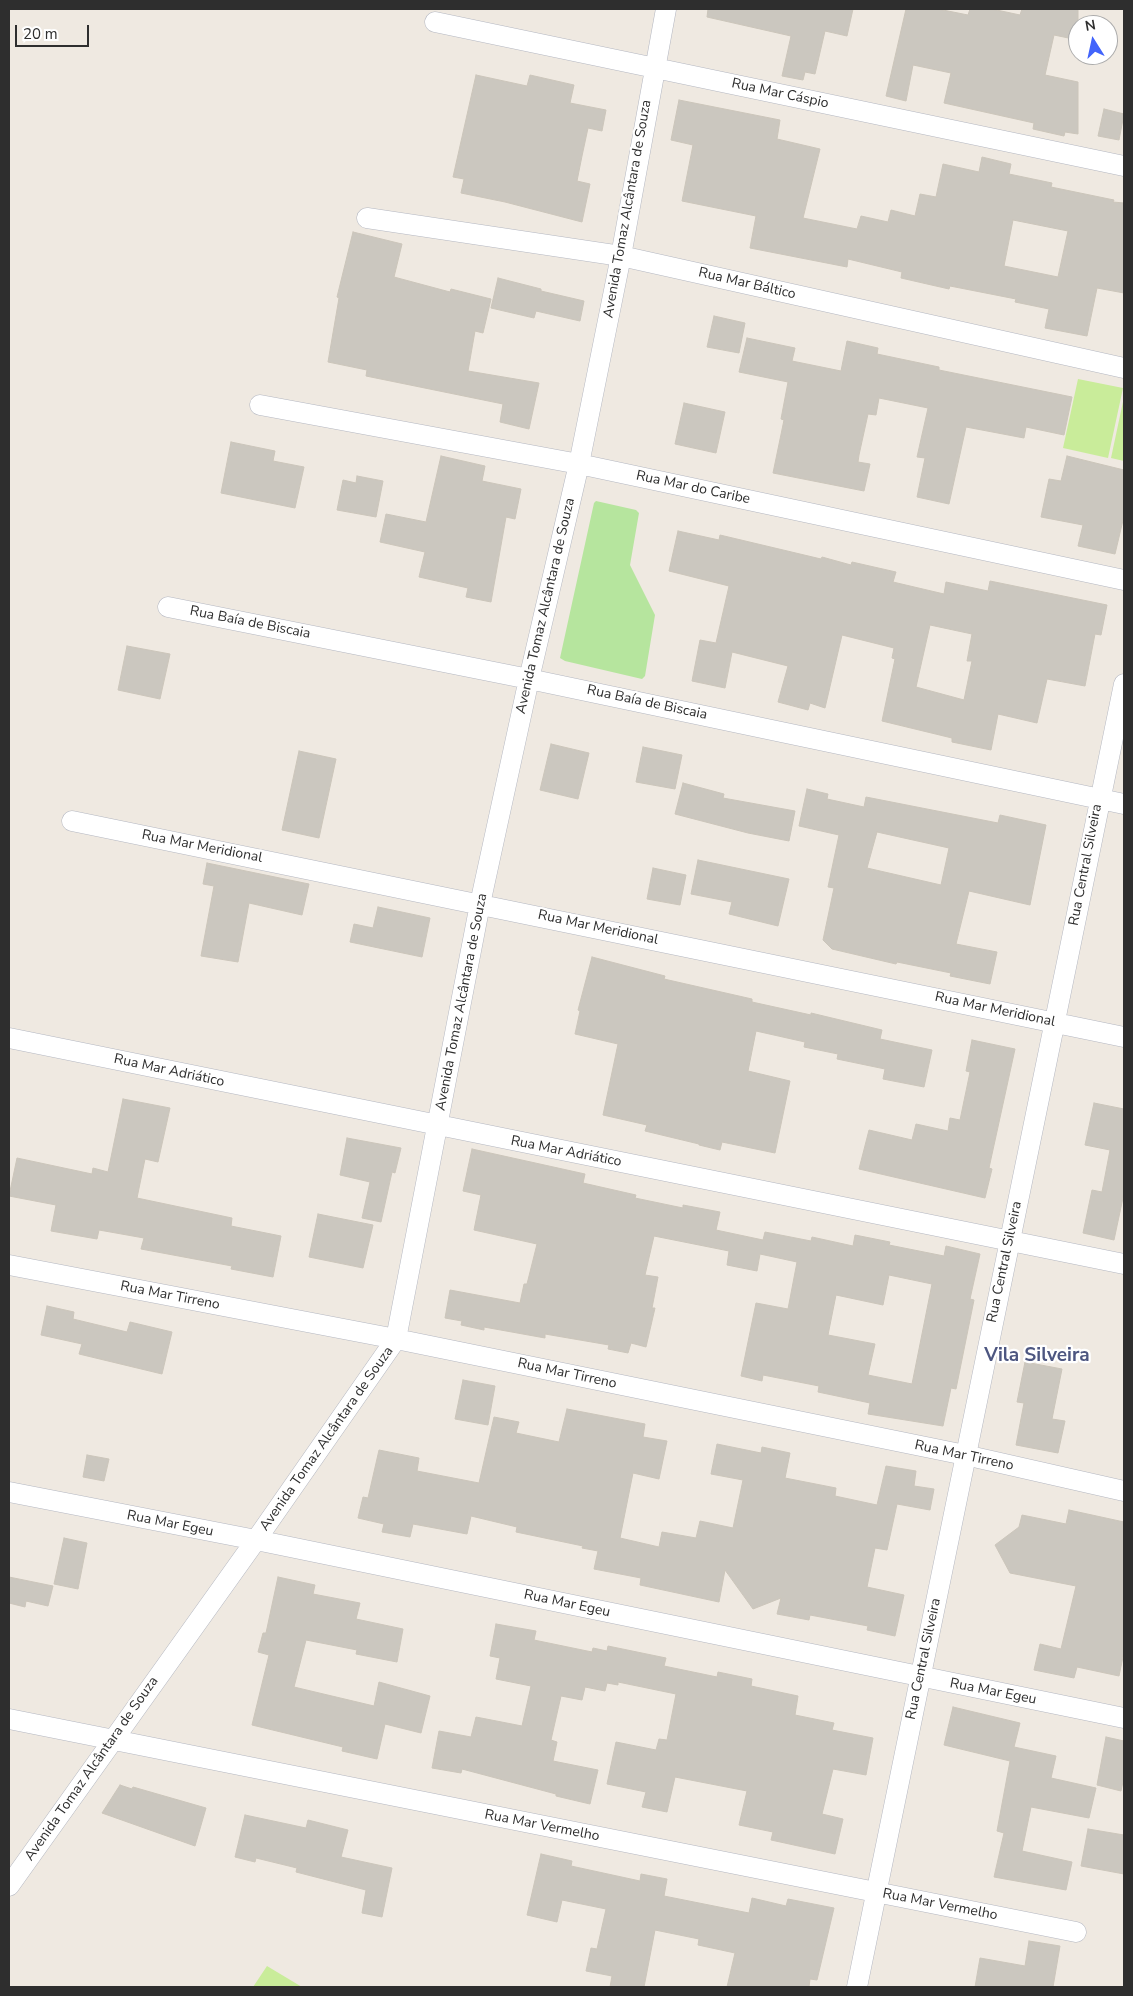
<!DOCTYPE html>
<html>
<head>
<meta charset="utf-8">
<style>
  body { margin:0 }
  #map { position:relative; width:1133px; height:1996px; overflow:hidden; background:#efe9e1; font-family:"Nunito Sans",sans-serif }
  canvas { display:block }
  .frame { position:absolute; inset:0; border:10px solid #2e2e2e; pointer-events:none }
  .north { position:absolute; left:1068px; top:15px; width:50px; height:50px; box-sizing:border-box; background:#fff; border:1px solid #ababab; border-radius:50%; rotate:350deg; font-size:14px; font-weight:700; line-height:20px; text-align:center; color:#2e2e2e }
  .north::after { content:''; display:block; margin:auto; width:18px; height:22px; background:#4264fb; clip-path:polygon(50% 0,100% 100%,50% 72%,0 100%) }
  .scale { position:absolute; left:15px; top:25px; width:74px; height:22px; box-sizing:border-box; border:2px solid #2e2e2e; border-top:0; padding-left:6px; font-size:15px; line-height:18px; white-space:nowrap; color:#2e2e2e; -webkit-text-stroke:4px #fff; paint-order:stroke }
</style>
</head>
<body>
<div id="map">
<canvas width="1133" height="1996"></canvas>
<div class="frame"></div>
<div class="north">N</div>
<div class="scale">20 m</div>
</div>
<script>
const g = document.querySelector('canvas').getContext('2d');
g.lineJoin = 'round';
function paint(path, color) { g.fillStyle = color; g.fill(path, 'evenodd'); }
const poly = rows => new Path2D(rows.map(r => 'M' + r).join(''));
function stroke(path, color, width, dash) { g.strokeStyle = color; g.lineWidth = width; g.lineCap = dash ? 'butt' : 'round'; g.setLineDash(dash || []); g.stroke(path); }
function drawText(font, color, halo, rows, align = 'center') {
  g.font = font + ' "Nunito Sans",sans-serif'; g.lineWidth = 4.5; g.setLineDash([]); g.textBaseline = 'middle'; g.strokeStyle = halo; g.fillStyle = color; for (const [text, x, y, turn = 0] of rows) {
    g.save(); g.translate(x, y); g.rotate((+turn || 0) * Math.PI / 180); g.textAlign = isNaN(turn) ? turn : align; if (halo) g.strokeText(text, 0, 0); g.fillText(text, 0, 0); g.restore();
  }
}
const green = poly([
  [596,501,636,510,639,513,630,565,655,615,645,676,642,679,565,661,560,658,594,503]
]);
const pitch = poly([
  [1078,379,1123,388,1108,458,1063,448],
  [1124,397,1124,461,1111,458],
  [267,1966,302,1987,253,1987]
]);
const building = poly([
  [708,9,853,9,847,36,825,31,815,74,805,72,803,80,782,76,791,36,707,17,708,9],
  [906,9,938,9,968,15,970,9,992,9,1020,15,1022,9,1078,9,1078,40,1054,35,1045,75,1078,82,1078,134,1065,132,1064,136,1033,129,1034,123,944,103,951,73,913,65,906,101,886,96,906,9],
  [476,75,527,86,530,75,574,85,570,103,606,110,602,131,588,128,582,156,577,181,590,184,582,222,505,202,461,193,464,179,453,177,476,75],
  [679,100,780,120,777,139,820,149,803,218,857,229,861,216,888,222,891,210,915,216,920,194,936,197,943,164,979,172,982,157,1011,164,1009,174,1052,183,1051,187,1114,200,1113,202,1124,203,1124,293,1097,288,1087,336,1045,328,1049,309,1015,302,1016,299,950,286,949,289,901,278,902,272,848,259,847,267,750,248,756,216,682,201,693,145,671,140,679,100],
  [1013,220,1068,231,1058,277,1004,266,1013,220],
  [1104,109,1124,114,1119,140,1098,136,1104,109],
  [353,232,402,244,394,277,450,292,451,289,491,299,483,333,475,331,468,371,539,383,529,429,500,422,503,404,366,376,367,370,328,362,339,298,337,297,353,232],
  [498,278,541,289,541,291,584,301,580,321,536,311,534,318,491,308,498,278],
  [714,316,745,323,739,353,707,347,714,316],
  [747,338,795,348,792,361,841,371,847,341,878,348,877,354,939,367,939,370,1072,397,1064,435,1026,427,1024,438,966,427,949,504,917,497,925,458,917,457,928,408,879,398,876,415,868,414,859,455,858,462,870,464,864,491,773,473,784,420,781,419,788,382,739,372,747,338],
  [684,403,725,412,716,453,675,444,684,403],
  [231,442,275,451,273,461,304,467,295,508,221,493,231,442],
  [441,456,485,466,482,481,521,489,515,519,506,517,491,602,466,597,468,588,419,577,425,552,380,542,386,514,426,522,441,456],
  [1067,456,1124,470,1124,516,1115,554,1078,546,1083,525,1041,517,1049,479,1061,481,1067,456],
  [357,476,383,481,376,517,337,510,343,480,356,483,357,476],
  [678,531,719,540,720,535,821,559,822,557,851,565,852,562,896,572,893,582,944,594,946,582,988,591,990,581,1107,605,1101,635,1095,634,1085,686,1047,679,1037,723,998,714,991,750,952,742,952,738,882,721,895,659,892,658,894,648,842,635,825,708,810,703,808,710,778,702,788,666,732,652,725,688,692,681,700,640,716,643,729,586,669,571,678,531],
  [930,625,972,634,967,661,972,661,964,700,916,687,930,625],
  [127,646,170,654,160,699,118,690,127,646],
  [551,744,589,753,578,799,540,790,551,744],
  [643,747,682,755,675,789,636,782,643,747],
  [299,751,336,759,319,838,282,830,299,751],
  [683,783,724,794,723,798,795,811,789,841,748,833,675,814,683,783],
  [807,789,828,794,827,799,864,807,866,797,998,823,1000,815,1046,825,1030,905,969,891,956,944,997,952,990,984,950,976,951,973,897,962,896,964,832,949,823,940,834,888,828,887,839,835,799,826,807,789],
  [877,832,949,848,941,885,867,868,877,832],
  [698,860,789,879,778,926,729,914,732,902,691,894,698,860],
  [207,863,309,884,302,915,249,903,238,962,201,956,214,886,203,884,207,863],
  [653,868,686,875,680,905,647,899,653,868],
  [378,907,430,918,422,957,350,942,354,924,373,928,378,907],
  [592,957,665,976,664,979,752,999,752,1002,811,1015,811,1013,882,1030,880,1039,932,1050,924,1087,883,1079,885,1069,837,1059,838,1054,804,1047,805,1042,756,1031,748,1071,790,1081,775,1153,722,1142,720,1150,699,1145,699,1144,645,1131,647,1125,603,1115,618,1044,575,1034,580,1011,578,1010,592,957],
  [972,1040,1015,1049,989,1168,992,1169,985,1198,859,1169,869,1130,912,1140,916,1124,948,1131,950,1118,960,1120,970,1072,966,1071,972,1040],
  [123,1099,170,1108,158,1162,145,1159,137,1198,232,1218,231,1226,281,1236,273,1277,231,1269,232,1266,141,1249,144,1238,99,1230,97,1239,51,1231,56,1205,9,1196,17,1158,92,1174,93,1168,108,1172,123,1099],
  [1094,1103,1124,1109,1124,1193,1114,1240,1083,1233,1092,1190,1102,1192,1110,1150,1085,1145,1094,1103],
  [347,1138,401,1148,395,1173,392,1172,381,1222,362,1218,370,1182,340,1175,347,1138],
  [472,1149,585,1174,583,1183,636,1195,635,1198,683,1208,683,1205,720,1212,716,1230,763,1240,765,1232,811,1241,812,1237,853,1246,855,1235,890,1242,889,1245,944,1256,946,1246,980,1254,970,1299,974,1300,956,1389,951,1388,943,1426,868,1414,870,1403,818,1392,819,1386,763,1375,762,1381,741,1376,756,1303,788,1309,797,1262,760,1254,757,1271,727,1265,729,1251,654,1236,645,1275,658,1277,652,1308,655,1308,646,1347,631,1343,628,1353,608,1349,609,1345,545,1334,545,1338,484,1327,484,1330,461,1325,462,1321,445,1318,450,1290,520,1303,524,1284,527,1284,537,1244,474,1230,481,1195,463,1191,472,1149],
  [889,1275,932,1284,912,1384,868,1375,875,1344,828,1335,836,1295,883,1305,889,1275],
  [318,1214,373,1225,363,1268,309,1257,318,1214],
  [47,1306,74,1312,73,1319,127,1332,130,1322,172,1332,162,1374,79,1354,82,1344,41,1335,47,1306],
  [1025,1362,1062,1369,1052,1419,1065,1421,1058,1453,1016,1445,1024,1403,1017,1402,1025,1362],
  [463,1380,495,1386,488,1425,455,1419,463,1380],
  [567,1409,645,1424,643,1437,667,1441,659,1479,633,1473,620,1538,659,1547,662,1532,696,1538,700,1521,733,1528,743,1480,711,1474,717,1444,761,1453,762,1447,790,1453,785,1478,836,1488,835,1496,877,1505,886,1466,916,1471,914,1486,934,1489,930,1510,897,1504,887,1550,875,1548,867,1587,904,1595,895,1636,867,1630,868,1626,810,1615,809,1620,777,1614,781,1598,753,1609,725,1570,719,1602,640,1585,641,1578,594,1569,598,1551,582,1548,583,1546,516,1532,517,1527,471,1516,467,1534,413,1524,410,1537,382,1532,384,1524,358,1518,363,1497,368,1498,379,1450,419,1458,417,1471,479,1483,494,1417,519,1422,516,1433,559,1442,567,1409],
  [87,1455,109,1459,104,1481,83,1477,87,1455],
  [1069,1510,1124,1522,1124,1652,1119,1676,1077,1667,1074,1678,1034,1670,1040,1644,1061,1649,1076,1586,1010,1573,995,1545,1019,1527,1022,1515,1066,1524,1069,1510],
  [64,1538,87,1543,78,1589,54,1584,64,1538],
  [9,1577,53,1586,48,1606,26,1601,25,1607,9,1603,9,1577],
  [278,1577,315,1585,313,1594,360,1603,356,1619,403,1629,397,1662,356,1654,357,1650,306,1640,294,1687,374,1706,379,1682,430,1696,421,1733,385,1724,377,1759,342,1751,343,1747,252,1725,269,1655,258,1652,263,1633,266,1633,278,1577],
  [496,1624,536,1631,534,1640,592,1652,593,1648,607,1651,608,1646,666,1658,664,1666,717,1677,718,1672,752,1679,751,1686,798,1696,795,1715,834,1723,832,1730,873,1738,866,1775,833,1769,822,1814,843,1819,835,1854,771,1840,773,1832,739,1825,747,1791,675,1777,667,1812,642,1807,646,1792,607,1784,616,1742,656,1750,659,1739,667,1740,676,1694,618,1682,618,1685,607,1683,605,1691,585,1687,582,1700,561,1696,551,1740,557,1742,553,1761,598,1770,590,1804,556,1796,556,1794,462,1769,461,1773,432,1768,439,1731,471,1737,476,1717,522,1726,531,1686,496,1679,500,1658,490,1656,496,1624],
  [953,1707,1020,1723,1014,1747,1056,1756,1051,1778,1096,1788,1089,1818,1031,1807,1022,1851,1072,1862,1066,1890,994,1877,1004,1833,997,1831,1010,1761,944,1745,953,1707],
  [1106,1737,1124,1741,1124,1777,1121,1791,1097,1785,1106,1737],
  [120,1785,132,1789,133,1787,206,1808,195,1846,102,1813,120,1785],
  [245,1815,306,1828,308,1820,348,1830,341,1857,392,1868,382,1917,362,1913,366,1890,296,1872,297,1868,256,1858,255,1862,235,1857,245,1815],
  [1088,1829,1124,1835,1124,1874,1081,1866,1088,1829],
  [541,1854,572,1861,571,1866,640,1881,641,1874,667,1879,664,1896,749,1913,752,1898,786,1906,788,1899,834,1908,817,1980,810,1979,809,1987,727,1987,735,1953,698,1945,699,1939,655,1930,644,1987,610,1987,612,1976,586,1971,591,1948,597,1949,606,1909,562,1900,557,1922,527,1915,541,1854],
  [1029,1941,1060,1946,1053,1987,975,1987,980,1958,1025,1966,1029,1941]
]);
const minor = poly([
  [435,22,1124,166],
  [367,218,621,256,1124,368],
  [260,405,579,464,1124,580],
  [168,607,529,679,1124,804],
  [72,821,1124,1037],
  [9,1038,1124,1264],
  [9,1265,396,1339,965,1455,1124,1491],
  [9,1492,256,1540,1124,1718],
  [9,1719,1076,1932],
  [9,1886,256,1540,396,1339,480,904,529,679,579,464,621,256,666,9],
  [857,1987,1124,684]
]);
const streetNames = [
  ["Rua Mar Cáspio",780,94,12],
  ["Avenida Tomaz Alcântara de Souza",628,209,-80],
  ["Rua Mar Báltico",747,284,13],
  ["Rua Mar do Caribe",693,488,12],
  ["Avenida Tomaz Alcântara de Souza",546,606,-77],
  ["Rua Baía de Biscaia",250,623,11],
  ["Rua Baía de Biscaia",647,703,12],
  ["Rua Mar Meridional",202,847,11],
  ["Rua Central Silveira",1086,865,-79],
  ["Rua Mar Meridional",598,928,12],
  ["Avenida Tomaz Alcântara de Souza",462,1002,-79],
  ["Rua Mar Meridional",995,1010,12],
  ["Rua Mar Adriático",169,1071,12],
  ["Rua Mar Adriático",566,1152,11],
  ["Rua Central Silveira",1005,1262,-78],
  ["Rua Mar Tirreno",170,1296,11],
  ["Rua Mar Tirreno",567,1374,12],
  ["Avenida Tomaz Alcântara de Souza",327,1439,-55],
  ["Rua Mar Tirreno",964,1456,12],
  ["Rua Mar Egeu",170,1524,11],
  ["Rua Mar Egeu",567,1604,12],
  ["Rua Central Silveira",924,1659,-78],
  ["Rua Mar Egeu",993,1692,11],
  ["Avenida Tomaz Alcântara de Souza",92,1769,-55],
  ["Rua Mar Vermelho",542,1826,11],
  ["Rua Mar Vermelho",940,1905,11]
];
const districtNames = [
  ["Vila Silveira",1037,1356]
];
paint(green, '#b6e59e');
paint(pitch, '#c9ec9a');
paint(building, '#cbc7bf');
stroke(building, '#cbc5ba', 1);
stroke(minor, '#b4b7c1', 21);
stroke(minor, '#fff', 20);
drawText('14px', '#2e2e2e', '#fff', streetNames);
drawText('bold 19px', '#4d5680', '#fff', districtNames);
</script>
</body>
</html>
